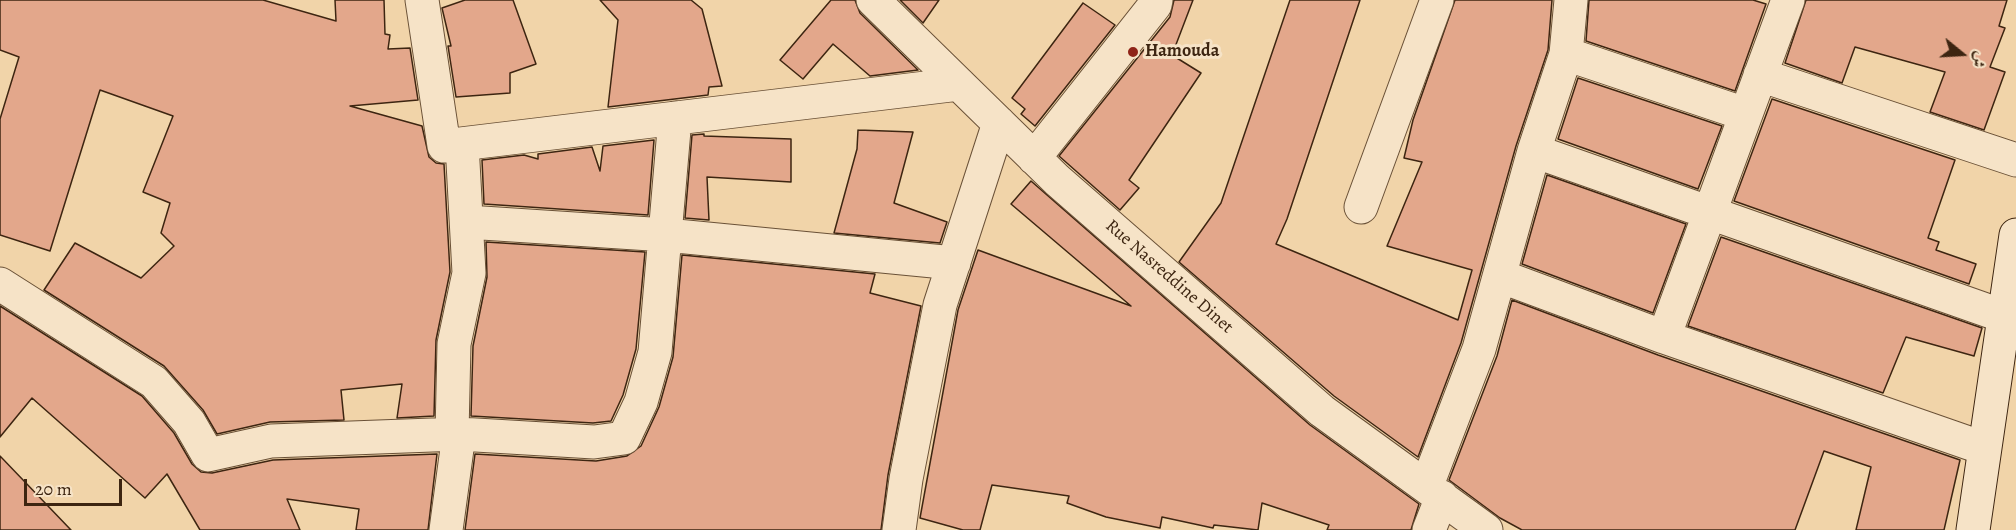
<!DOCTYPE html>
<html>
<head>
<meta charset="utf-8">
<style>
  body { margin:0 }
  #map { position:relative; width:2016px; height:530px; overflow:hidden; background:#f1d4a9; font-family:Alegreya,Amiri,serif }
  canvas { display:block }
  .north { position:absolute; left:1932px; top:24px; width:60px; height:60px; -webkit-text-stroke:4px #f6e3c7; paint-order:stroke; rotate:108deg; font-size:16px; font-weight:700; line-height:24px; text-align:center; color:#3d2511 }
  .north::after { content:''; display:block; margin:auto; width:21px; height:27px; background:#3d2511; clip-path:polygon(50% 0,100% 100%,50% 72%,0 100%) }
  .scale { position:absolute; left:24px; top:479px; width:98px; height:27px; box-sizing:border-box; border:3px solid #3d2511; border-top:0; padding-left:8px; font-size:18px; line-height:21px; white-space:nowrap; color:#3d2511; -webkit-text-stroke:4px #f6e3c7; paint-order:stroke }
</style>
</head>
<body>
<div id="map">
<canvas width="2016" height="530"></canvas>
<div class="north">ش</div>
<div class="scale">20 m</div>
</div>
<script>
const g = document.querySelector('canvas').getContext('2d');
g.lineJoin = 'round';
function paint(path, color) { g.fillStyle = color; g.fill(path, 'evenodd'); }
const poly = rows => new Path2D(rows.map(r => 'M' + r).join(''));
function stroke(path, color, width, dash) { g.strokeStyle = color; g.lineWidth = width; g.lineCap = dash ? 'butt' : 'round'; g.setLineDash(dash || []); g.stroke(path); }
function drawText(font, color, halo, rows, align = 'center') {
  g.font = font + ' Alegreya,serif'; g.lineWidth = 6; g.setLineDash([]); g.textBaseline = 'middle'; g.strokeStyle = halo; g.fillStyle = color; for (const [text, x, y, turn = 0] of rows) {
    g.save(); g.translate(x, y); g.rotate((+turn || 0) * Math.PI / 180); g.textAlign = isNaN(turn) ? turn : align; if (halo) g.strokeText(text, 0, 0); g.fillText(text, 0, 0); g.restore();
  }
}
const building = poly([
  [0,0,263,0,336,21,335,0,384,0,385,34,390,35,388,49,410,48,418,100,350,106,422,126,429,157,436,163,444,164,450,272,436,340,434,416,397,418,402,384,341,390,344,420,270,422,217,434,203,410,164,366,44,290,75,243,141,278,174,246,161,233,170,203,143,192,173,116,100,90,50,251,0,235,0,119,19,57,0,50,0,0],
  [465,0,513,0,536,64,510,73,510,93,456,97,448,46,451,46,442,8,465,0],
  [600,0,691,0,702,9,722,86,709,87,708,95,608,107,618,20,600,0],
  [831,0,855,0,860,13,918,70,870,76,833,44,803,79,780,60,831,0],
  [900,0,939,0,923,23,900,0],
  [1174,0,1193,0,1172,55,1201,73,1129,180,1139,188,1120,210,1059,156,1170,17,1174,0],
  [1290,0,1360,0,1287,219,1276,244,1458,320,1472,270,1387,246,1422,162,1404,158,1413,120,1455,0,1552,0,1548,50,1516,146,1461,343,1418,457,1334,396,1179,262,1221,203,1290,0],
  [1589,0,1753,0,1766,4,1735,91,1586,41,1589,0],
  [1806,0,2007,0,1999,26,2005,28,1990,67,2005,72,1984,130,1930,112,1945,72,1855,47,1842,83,1785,63,1806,0],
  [1083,3,1115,25,1035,126,1021,114,1025,109,1012,98,1083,3],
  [1578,78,1722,126,1698,189,1558,139,1578,78],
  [1772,99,1955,160,1928,238,1939,242,1936,250,1976,264,1969,284,1734,201,1772,99],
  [858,130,913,132,894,203,947,222,940,243,834,233,857,149,858,130],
  [704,134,704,136,791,139,791,182,707,177,709,220,685,218,692,135,704,134],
  [654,140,648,215,484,204,482,160,524,155,538,159,538,154,592,147,600,171,603,146,654,140],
  [1547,175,1686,224,1653,313,1522,264,1547,175],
  [1031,181,1310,425,1419,504,1411,530,1327,530,1329,525,1262,503,1258,530,1214,525,1213,528,1162,517,1160,528,1106,517,1067,503,1069,496,992,485,980,530,963,530,920,518,958,310,978,250,1131,306,1011,204,1031,181],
  [1721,237,1982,328,1974,356,1906,337,1883,393,1688,326,1721,237],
  [486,242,645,252,636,349,623,395,611,421,593,423,471,416,473,346,487,277,486,242],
  [682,255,875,274,870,293,921,306,888,475,881,530,465,530,475,454,596,461,627,456,641,446,659,407,673,357,682,255],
  [1512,300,1658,355,1960,460,1944,530,1856,530,1871,467,1824,451,1795,530,1522,530,1500,518,1449,480,1497,356,1512,300],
  [0,306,142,396,174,433,192,464,201,472,212,473,273,460,437,454,428,530,356,530,359,509,287,499,300,530,200,530,167,474,145,498,32,398,0,437,0,306],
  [0,456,71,530,0,530,0,456]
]);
const street = poly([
  [422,0,444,146,959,84],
  [873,0,1057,180,1322,411,1486,530],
  [1788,0,1664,337,1983,448],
  [1566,54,1745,114],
  [1760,75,2016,160],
  [1534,151,2003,316],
  [1034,158,1155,5,1156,0],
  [1361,207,1437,0],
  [467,222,666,235,954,263],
  [1500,276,1664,337],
  [0,284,154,382,189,422,208,455,271,441,459,434,446,530],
  [452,434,454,344,469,273,462,144],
  [459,434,594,442,624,438,641,402,655,352,675,118],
  [1427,485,1479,349,1534,151,1566,54,1571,0],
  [899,530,906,479,940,305,999,123],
  [1429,530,1442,497]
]);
const secondary = poly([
  [1973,530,2016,235]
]);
const markers = [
  [1133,52,6,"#8f2418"]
];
const poiNames = [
  ["Hamouda",1145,52]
];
const streetNames = [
  ["Rue Nasreddine Dinet",1169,277,41]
];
paint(building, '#e3a78b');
stroke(building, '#3d2511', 1.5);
stroke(street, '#6a5137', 35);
stroke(secondary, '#3d2511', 35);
stroke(street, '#f6e3c7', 33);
stroke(secondary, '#f6e3c7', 33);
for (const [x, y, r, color] of markers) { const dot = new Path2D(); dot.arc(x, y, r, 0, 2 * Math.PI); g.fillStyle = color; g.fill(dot); stroke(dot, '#f6e3c7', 2); }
drawText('bold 18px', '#3d2511', '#f6e3c7', poiNames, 'left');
drawText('18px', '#3d2511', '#f6e3c7', streetNames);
</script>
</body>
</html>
